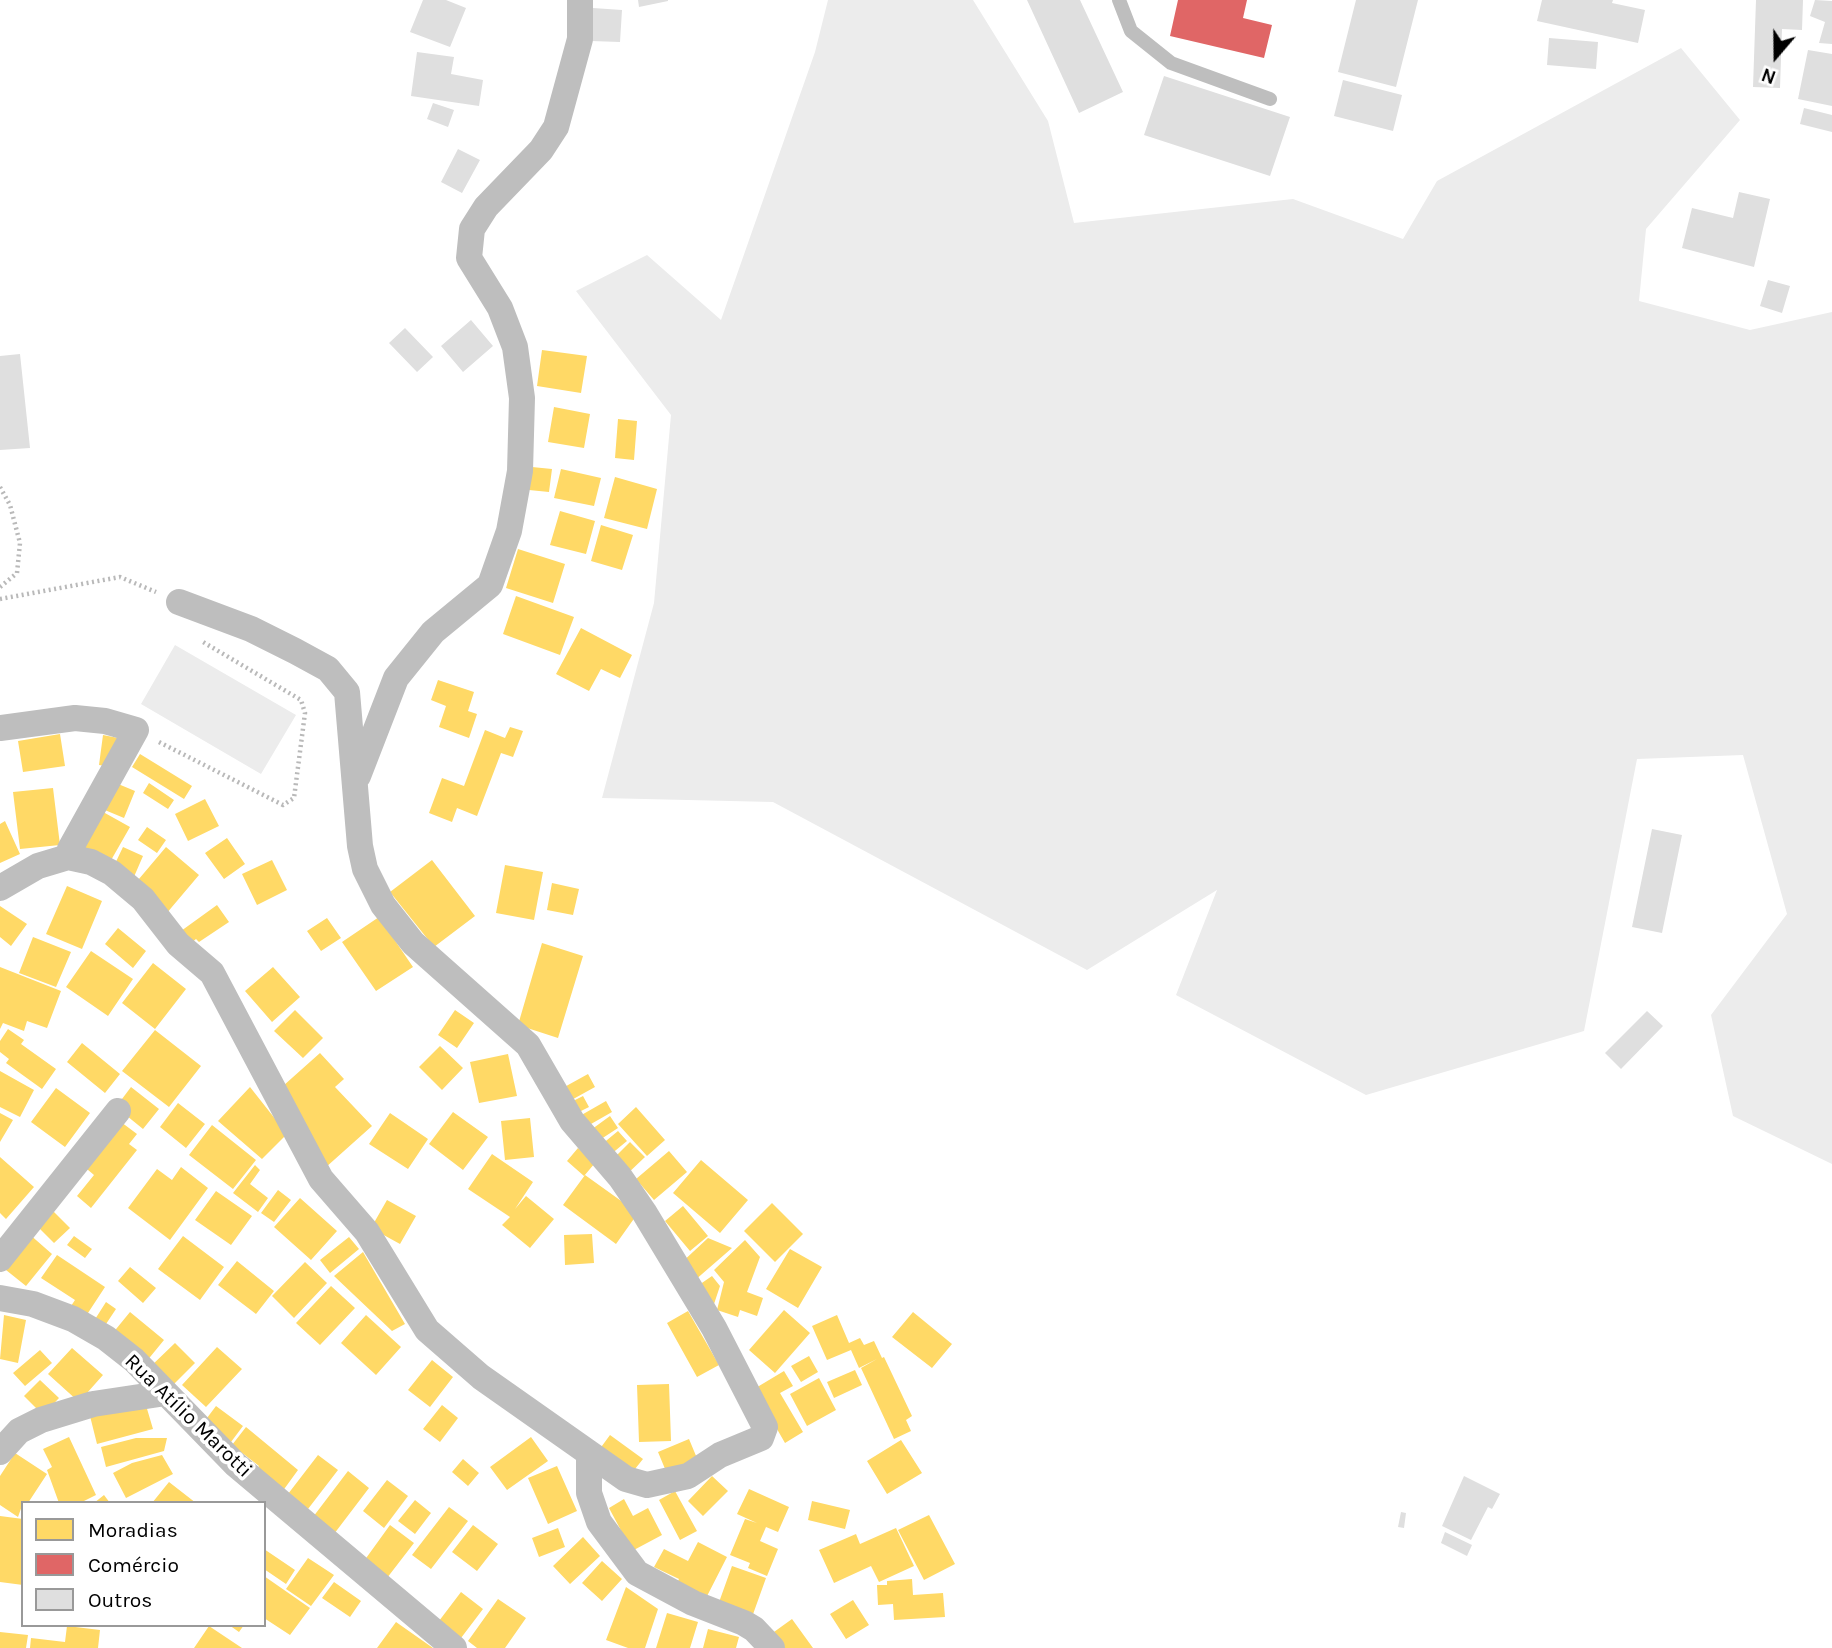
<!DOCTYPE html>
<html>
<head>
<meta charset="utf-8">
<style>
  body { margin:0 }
  #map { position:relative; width:1832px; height:1648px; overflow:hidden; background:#fff; font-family:Karla,sans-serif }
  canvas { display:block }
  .legend { position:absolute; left:21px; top:1501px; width:245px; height:126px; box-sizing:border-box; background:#fff; border:2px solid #999; margin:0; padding:9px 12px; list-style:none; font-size:21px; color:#000 }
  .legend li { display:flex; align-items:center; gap:14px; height:35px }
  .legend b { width:35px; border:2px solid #999 }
  .north { position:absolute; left:1741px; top:21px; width:70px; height:70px; -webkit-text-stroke:5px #fff; paint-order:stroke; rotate:200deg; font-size:19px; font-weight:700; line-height:28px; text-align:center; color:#000 }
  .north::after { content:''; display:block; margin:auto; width:24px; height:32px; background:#000; clip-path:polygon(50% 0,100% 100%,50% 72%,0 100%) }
</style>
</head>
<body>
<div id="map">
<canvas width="1832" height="1648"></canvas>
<ul class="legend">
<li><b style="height:19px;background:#ffd966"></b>Moradias</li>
<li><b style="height:19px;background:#e06666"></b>Comércio</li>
<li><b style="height:19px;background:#dfdfdf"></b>Outros</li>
</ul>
<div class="north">N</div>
</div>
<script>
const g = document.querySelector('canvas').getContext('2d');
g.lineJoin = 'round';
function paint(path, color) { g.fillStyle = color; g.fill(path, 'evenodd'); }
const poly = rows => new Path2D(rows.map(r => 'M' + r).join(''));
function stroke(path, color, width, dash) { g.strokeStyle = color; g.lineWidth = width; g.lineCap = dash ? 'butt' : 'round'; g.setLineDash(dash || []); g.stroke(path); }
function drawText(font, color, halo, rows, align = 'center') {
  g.font = font + ' Karla,sans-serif'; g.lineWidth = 7; g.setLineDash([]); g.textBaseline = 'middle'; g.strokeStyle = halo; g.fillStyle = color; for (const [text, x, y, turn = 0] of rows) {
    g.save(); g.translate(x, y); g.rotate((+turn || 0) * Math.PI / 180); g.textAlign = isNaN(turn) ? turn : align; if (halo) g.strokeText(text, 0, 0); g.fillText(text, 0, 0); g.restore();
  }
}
const green = poly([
  [828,0,973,0,1048,121,1074,223,1293,199,1403,239,1437,181,1681,48,1740,120,1646,229,1639,301,1750,330,1832,312,1832,1164,1733,1116,1711,1015,1787,914,1743,755,1637,759,1584,1031,1366,1095,1176,995,1217,890,1087,970,773,802,602,798,654,603,671,415,576,291,647,255,721,320,815,52],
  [175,645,296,715,261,774,141,704]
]);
const homes = poly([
  [542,350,587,356,581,393,537,386],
  [554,407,590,414,584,448,548,442],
  [618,419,637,421,634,460,615,458],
  [532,467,552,469,549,492,529,490],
  [561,469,601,478,594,506,554,498],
  [615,477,657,489,647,529,604,518],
  [560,511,595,521,586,554,550,545],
  [601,525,633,535,622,570,591,561],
  [518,549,565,564,553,603,506,588],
  [516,596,574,617,560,655,503,634],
  [581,628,632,655,620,678,601,669,589,691,556,674],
  [438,680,474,692,468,711,477,714,469,738,439,727,446,706,431,700],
  [510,727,523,731,513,757,501,753,477,816,457,808,452,822,429,813,442,778,464,786,485,730,505,738],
  [60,734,65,766,23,772,18,741],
  [103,735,118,738,113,767,99,765],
  [140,754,192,786,184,799,132,767],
  [111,781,135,791,124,818,100,808],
  [149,783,174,800,168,809,143,793],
  [53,788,60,845,20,849,13,792],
  [205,799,219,826,188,841,175,814],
  [96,808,130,827,110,862,76,843],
  [5,821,20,854,0,863,0,824],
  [147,827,166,840,157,853,138,840],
  [227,838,245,864,224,879,205,853],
  [123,847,143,856,133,879,112,870],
  [166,847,199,875,166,914,133,886],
  [272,860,287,890,257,905,242,874],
  [432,860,475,916,434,947,390,892],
  [505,865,543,872,534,920,496,913],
  [552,883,579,889,573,915,547,910],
  [67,886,102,901,82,949,46,934],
  [217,905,229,922,199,942,196,939,190,944,181,931],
  [0,906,27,924,11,946,0,937],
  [379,917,413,967,376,991,342,942],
  [327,918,341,938,321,951,307,931],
  [118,928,146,951,133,968,105,944],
  [33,937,71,952,56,987,19,973],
  [542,943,583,956,558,1038,518,1025],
  [91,951,133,979,108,1016,66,987],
  [153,963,186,989,155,1029,122,1003],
  [0,967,61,991,47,1028,27,1021,24,1031,3,1023,0,1029],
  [273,967,300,997,272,1022,245,991],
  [295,1010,323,1038,303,1058,274,1031],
  [455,1010,474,1023,457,1048,438,1035],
  [8,1029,24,1040,21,1044,56,1069,42,1089,6,1063,9,1059,0,1052,0,1041],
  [155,1030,201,1066,169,1107,122,1071],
  [82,1043,120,1074,105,1093,67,1062],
  [440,1046,463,1068,442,1090,419,1067],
  [320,1053,344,1079,335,1087,372,1126,325,1168,283,1086],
  [508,1054,517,1096,479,1103,470,1062],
  [0,1071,34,1090,20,1117,0,1107],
  [588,1074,595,1087,566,1103,559,1090],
  [131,1087,159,1109,143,1129,116,1107],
  [250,1087,287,1134,262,1159,218,1121],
  [56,1088,90,1113,65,1147,31,1122],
  [583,1096,589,1107,577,1113,571,1102],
  [606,1101,612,1112,584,1128,578,1117],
  [178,1103,205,1124,186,1148,160,1127],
  [636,1107,665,1140,647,1156,618,1124],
  [453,1112,488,1137,463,1170,429,1144],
  [0,1113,13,1120,0,1142],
  [390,1113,428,1139,408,1169,369,1144],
  [610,1116,618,1128,595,1143,588,1132],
  [530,1118,534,1157,505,1160,501,1121],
  [117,1119,137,1134,129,1144,137,1150,91,1208,77,1196,94,1175,81,1164],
  [212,1125,256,1160,233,1189,189,1155],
  [618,1131,627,1141,610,1155,601,1145],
  [630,1142,645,1157,624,1177,610,1162],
  [578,1148,595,1163,584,1176,567,1161],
  [669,1151,687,1172,654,1200,636,1179],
  [492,1154,533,1182,515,1209,526,1196,554,1219,530,1248,502,1225,510,1217,468,1189],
  [0,1157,34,1187,6,1219,0,1213],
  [701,1160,748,1200,720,1233,673,1193],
  [255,1165,260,1170,250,1184,268,1198,258,1212,233,1193],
  [181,1167,208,1188,170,1240,128,1208,157,1169,172,1180],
  [585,1175,638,1213,616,1244,563,1205],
  [278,1190,291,1200,274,1222,261,1213],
  [216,1191,252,1216,231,1245,195,1220],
  [300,1198,337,1231,311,1260,274,1227],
  [387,1200,416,1216,400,1244,371,1228],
  [772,1203,803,1234,775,1262,744,1231],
  [683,1206,708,1236,690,1251,665,1221],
  [49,1207,70,1228,54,1243,34,1223],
  [28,1233,52,1254,26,1286,1,1266],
  [592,1234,594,1263,565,1265,564,1235],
  [74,1236,92,1249,85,1258,67,1245],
  [183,1236,224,1267,200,1300,158,1269],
  [349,1237,359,1249,330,1273,320,1260],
  [708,1238,732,1248,694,1281,679,1265],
  [745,1240,760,1257,747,1292,763,1298,757,1316,740,1310,738,1317,717,1310,724,1282,714,1270],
  [790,1249,822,1267,798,1308,766,1289],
  [363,1252,405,1324,392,1331,334,1276],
  [57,1255,105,1287,86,1316,71,1306,75,1300,41,1278],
  [237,1261,274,1291,256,1314,218,1285],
  [305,1262,327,1283,294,1318,272,1296],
  [130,1267,156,1288,143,1303,118,1281],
  [712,1276,720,1286,712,1310,696,1287],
  [331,1286,355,1308,320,1345,296,1323],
  [106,1302,116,1309,102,1330,92,1324],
  [784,1310,810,1333,775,1373,749,1350],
  [688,1311,719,1365,697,1377,667,1323],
  [130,1312,164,1340,146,1362,112,1334],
  [913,1312,952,1344,932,1368,892,1337],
  [4,1315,26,1320,18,1363,0,1359],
  [366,1315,401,1347,376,1375,341,1343],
  [837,1315,849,1343,860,1338,864,1345,874,1341,882,1358,884,1357,912,1416,906,1420,911,1431,894,1439,861,1368,877,1359,859,1368,851,1350,827,1360,812,1326],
  [175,1343,195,1363,170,1388,149,1368],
  [217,1347,242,1369,206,1407,182,1385],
  [72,1348,103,1375,79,1402,48,1374],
  [40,1350,52,1363,25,1386,13,1373],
  [809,1356,818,1372,801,1382,791,1366],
  [432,1360,453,1377,430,1407,408,1390],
  [855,1370,862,1385,834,1398,827,1382],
  [784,1371,793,1386,780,1393,803,1432,785,1443,754,1389],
  [819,1378,836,1410,807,1426,790,1394],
  [40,1380,59,1398,43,1415,24,1396],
  [669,1384,671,1441,639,1442,637,1385],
  [145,1402,153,1429,97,1444,90,1416],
  [442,1405,458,1418,440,1442,423,1429],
  [216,1406,243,1426,231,1442,204,1422],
  [246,1427,298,1470,282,1492,255,1471,259,1466,232,1445],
  [610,1435,643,1459,631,1474,599,1450],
  [69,1437,96,1495,80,1503,59,1503,47,1470,52,1467,43,1449],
  [531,1437,548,1461,507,1490,490,1467],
  [136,1438,167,1438,164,1451,106,1467,101,1447],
  [689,1439,699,1463,668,1476,658,1452],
  [901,1440,922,1473,887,1494,867,1461],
  [15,1453,47,1474,28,1503,23,1503,18,1517,0,1505,0,1476],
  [162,1455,173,1474,126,1498,113,1473,132,1463],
  [318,1455,338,1470,308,1509,288,1494],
  [463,1459,479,1473,468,1486,452,1472],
  [557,1466,577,1511,548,1524,528,1478],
  [348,1471,369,1488,334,1534,313,1517],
  [712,1476,728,1491,703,1516,688,1501],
  [387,1480,408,1496,384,1528,363,1511],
  [169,1482,196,1503,152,1503],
  [749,1489,789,1507,778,1532,766,1527,760,1541,778,1549,767,1576,748,1568,750,1563,730,1555,745,1519,757,1523,737,1514],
  [675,1491,697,1531,680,1540,659,1500],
  [104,1495,110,1503,94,1503],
  [624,1499,633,1516,648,1508,662,1535,632,1551,609,1508],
  [415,1500,431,1513,415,1534,398,1521],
  [812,1501,850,1510,845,1529,808,1520],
  [449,1507,468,1521,431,1569,412,1555],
  [929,1515,955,1564,924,1580,898,1530],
  [0,1516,23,1519,23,1585,0,1582],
  [390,1525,414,1543,387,1578,364,1561],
  [473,1525,498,1544,477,1571,452,1552],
  [558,1528,565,1547,539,1557,532,1538],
  [896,1528,914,1566,879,1582,871,1566,834,1583,819,1550,856,1534,860,1544],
  [583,1537,600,1556,570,1584,553,1566],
  [698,1542,727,1557,704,1602,675,1587,679,1579,654,1567,664,1549,688,1561],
  [264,1549,295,1570,286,1584,264,1569],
  [308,1558,334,1575,311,1606,286,1589],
  [602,1561,622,1579,602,1601,582,1583],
  [732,1566,766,1578,752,1617,718,1605],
  [264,1576,310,1608,290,1635,264,1618],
  [912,1579,913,1595,943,1593,945,1617,894,1620,893,1604,878,1605,877,1585,887,1585,887,1581],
  [334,1582,361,1601,350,1617,322,1598],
  [626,1587,658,1609,645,1648,628,1648,606,1640],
  [461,1592,483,1609,461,1638,439,1621],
  [498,1599,526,1618,505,1648,477,1648,468,1641],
  [853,1600,869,1625,846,1639,830,1614],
  [667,1613,698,1622,690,1648,656,1648],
  [792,1619,813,1648,775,1648,767,1637],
  [396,1622,433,1648,377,1648],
  [229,1625,244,1625,239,1632],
  [67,1626,100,1630,98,1648,30,1648,31,1638,65,1642],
  [209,1626,242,1648,194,1648],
  [708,1629,739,1637,736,1648,703,1648],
  [0,1632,28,1635,26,1648,0,1648]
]);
const shops = poly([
  [1178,0,1247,0,1243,18,1272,25,1264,58,1170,36]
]);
const building = poly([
  [423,0,446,0,466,8,450,47,410,32],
  [638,0,668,0,668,1,639,7],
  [1027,0,1080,0,1123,92,1079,113],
  [1356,0,1418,0,1396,87,1338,72],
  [1542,0,1613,0,1612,3,1645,10,1638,43,1537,21],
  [1756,0,1803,0,1802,30,1782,29,1780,88,1753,87],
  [1815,0,1832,1,1832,44,1819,43,1825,22,1810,16],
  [593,8,622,10,620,42,591,41],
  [1549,38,1598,42,1596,69,1547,65],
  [1808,50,1832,54,1832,106,1798,99],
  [417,52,454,57,451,74,483,80,479,106,411,96],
  [1164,76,1290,117,1270,176,1144,135],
  [1343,80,1402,95,1393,131,1334,116],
  [433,103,454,110,448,127,427,119],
  [1804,108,1832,115,1832,132,1800,124],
  [458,149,480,160,462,193,441,182],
  [1739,192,1770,199,1754,267,1682,248,1692,208,1733,218],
  [1768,280,1790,286,1782,313,1760,306],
  [471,320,493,346,463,372,441,346],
  [405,328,433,357,417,372,389,343],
  [20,354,30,448,0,450,0,356],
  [1652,829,1682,835,1662,933,1632,927],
  [1647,1011,1663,1026,1621,1069,1605,1053],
  [1464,1476,1500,1494,1492,1509,1488,1507,1471,1540,1442,1526],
  [1401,1512,1406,1513,1404,1528,1398,1527],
  [1445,1532,1472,1545,1467,1556,1441,1543]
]);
const path = poly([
  [0,487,10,505,20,543,17,573,0,587],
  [0,599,120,577,156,592],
  [159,742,283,805,294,798,305,713,301,700,203,642]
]);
const service = poly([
  [1119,0,1131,31,1171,63,1270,99]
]);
const minor = poly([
  [179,602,251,629,295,651,328,669,347,692,360,846,365,869,383,905,413,943,528,1045,572,1121,620,1177,644,1212,714,1328,765,1427,761,1438,720,1455,688,1476,647,1485,626,1479,589,1453],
  [0,728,75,718,105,721,136,730,70,849,68,857],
  [358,776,396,678,433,632,490,585,509,531,520,471,522,398,515,347,500,308,469,258,472,229,486,207,541,150,556,127,580,39,580,0],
  [0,888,38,866,68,857,91,862,112,873,143,899,178,944,212,973,321,1179,367,1232,427,1330,481,1377,589,1453,589,1493,599,1522,637,1573,693,1603,744,1623,754,1629,772,1648],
  [0,1259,118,1111],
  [0,1298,33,1304,73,1319,106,1338,134,1360,235,1464,454,1648],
  [0,1452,19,1431,41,1420,93,1404,166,1393]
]);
const streetNames = [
  ["Rua Atílio Marotti",188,1416,44]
];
paint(green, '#ececec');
paint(homes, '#ffd966');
paint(shops, '#e06666');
paint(building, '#dfdfdf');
stroke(path, '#b9b9b9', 4.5, [2, 3.5]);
stroke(service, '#bebebe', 14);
stroke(minor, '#bebebe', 26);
drawText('21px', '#000', '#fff', streetNames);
</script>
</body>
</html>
